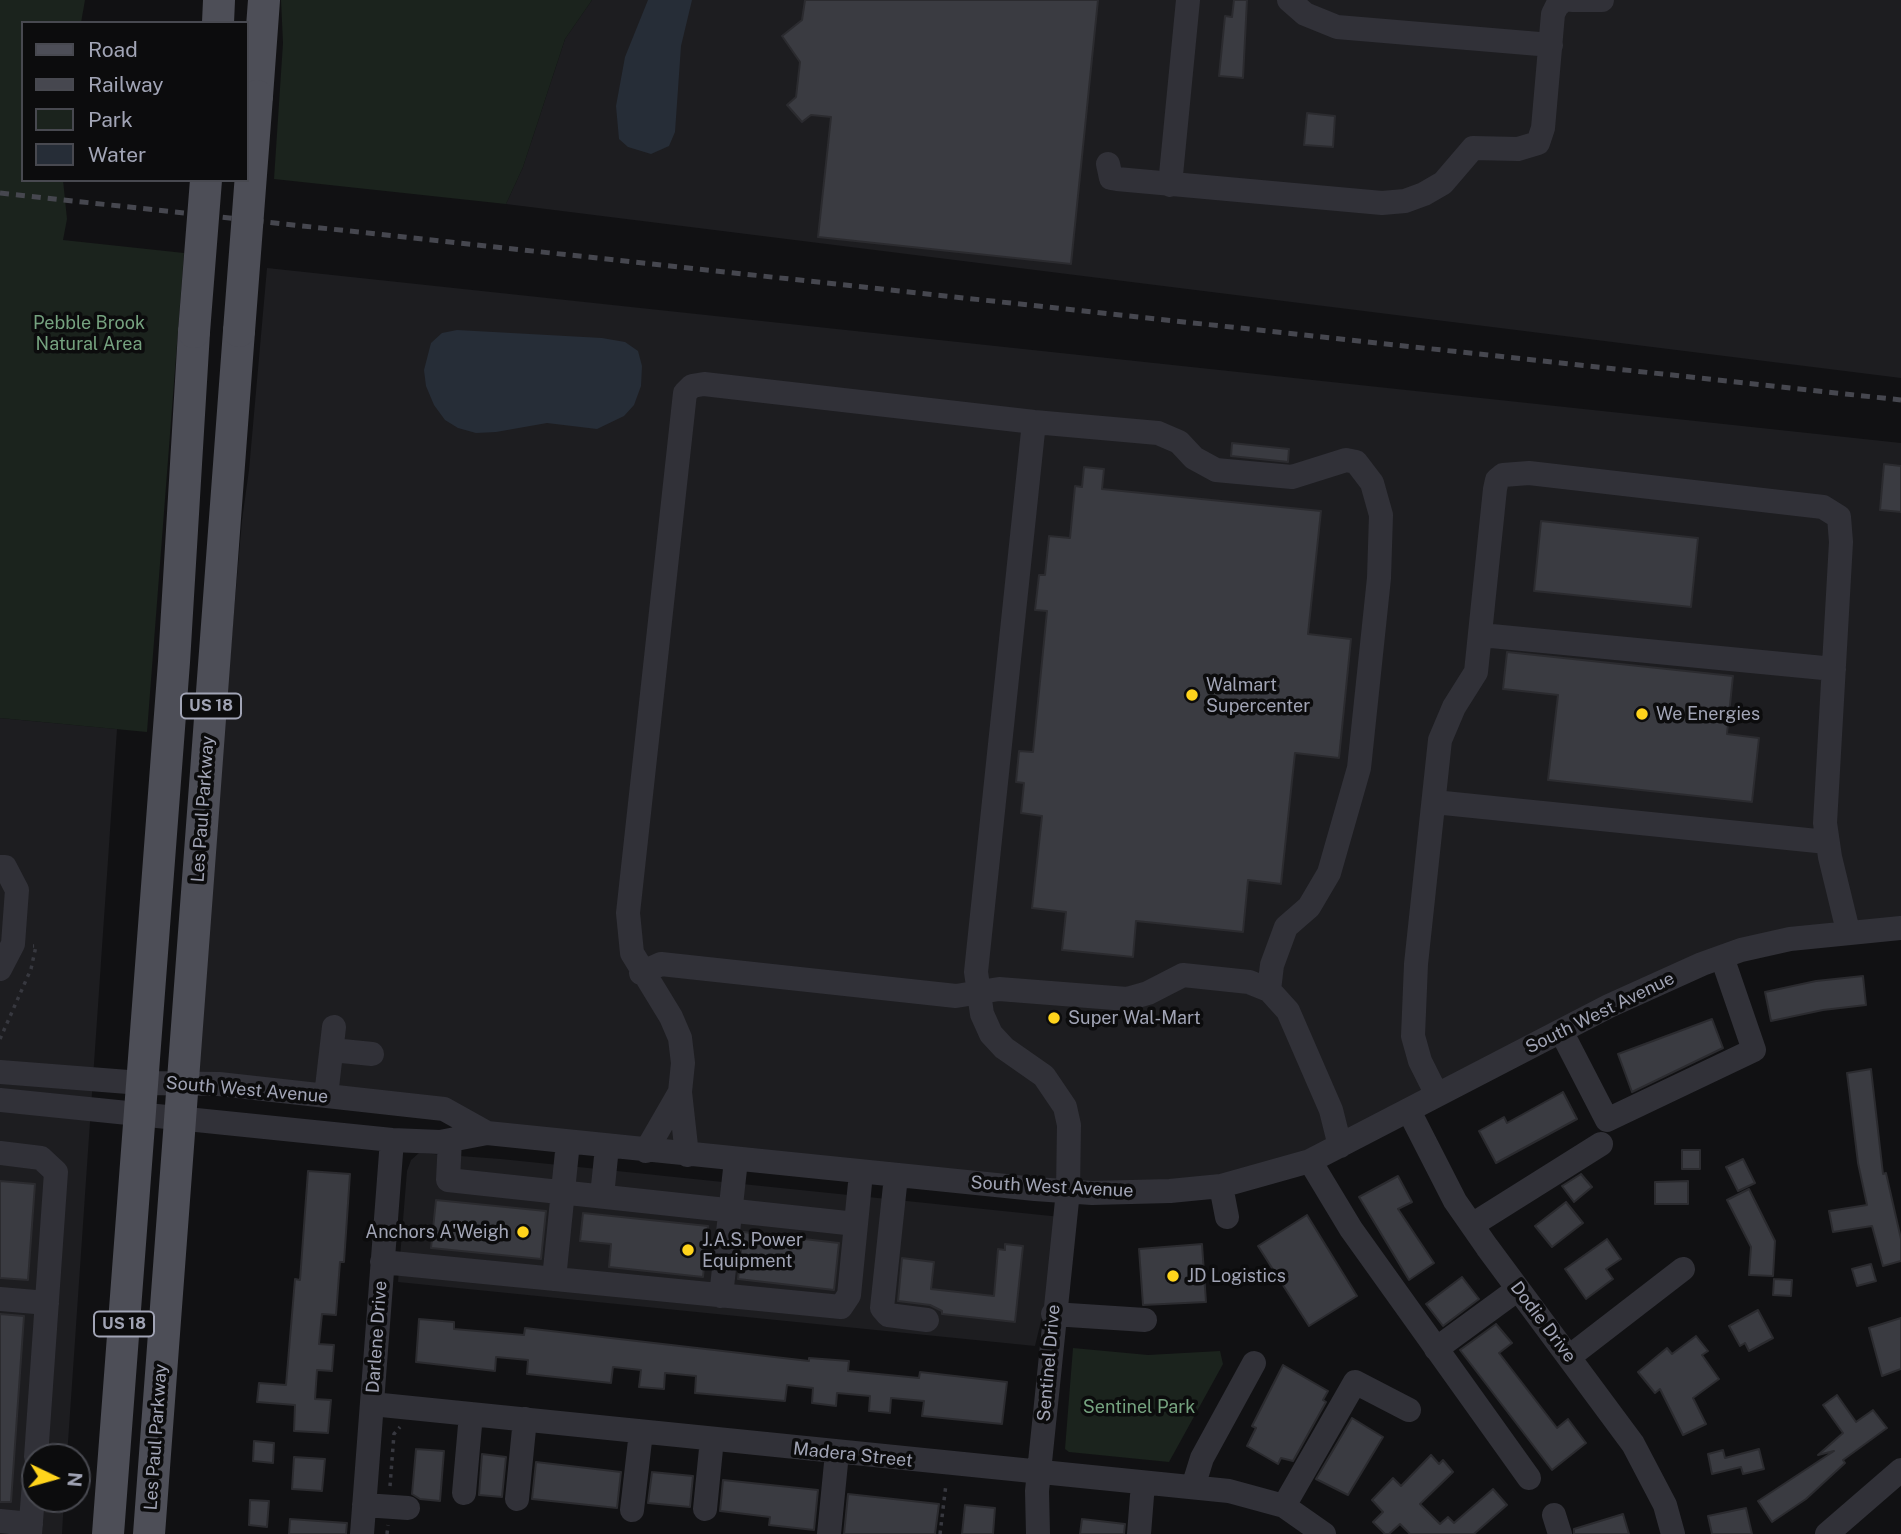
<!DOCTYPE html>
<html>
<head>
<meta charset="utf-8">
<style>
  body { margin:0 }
  #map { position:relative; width:1901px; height:1534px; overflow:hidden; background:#111113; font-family:"Public Sans",sans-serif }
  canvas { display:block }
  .legend { position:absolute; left:21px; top:21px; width:228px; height:161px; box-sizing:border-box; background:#0c0c0d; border:2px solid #484950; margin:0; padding:9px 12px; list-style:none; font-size:21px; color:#a1a4b5 }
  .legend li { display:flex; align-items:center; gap:14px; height:35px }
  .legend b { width:35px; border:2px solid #484950 }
  .north { position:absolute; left:21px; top:1443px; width:70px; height:70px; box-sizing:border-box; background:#0c0c0d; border:2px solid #484950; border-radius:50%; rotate:95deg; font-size:19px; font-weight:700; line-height:28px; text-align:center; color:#a1a4b5 }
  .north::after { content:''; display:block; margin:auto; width:24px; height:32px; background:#ffd41c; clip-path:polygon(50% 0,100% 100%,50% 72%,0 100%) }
</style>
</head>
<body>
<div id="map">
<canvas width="1901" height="1534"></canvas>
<ul class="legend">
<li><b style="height:9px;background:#4d4e57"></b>Road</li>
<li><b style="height:9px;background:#46474f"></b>Railway</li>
<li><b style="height:19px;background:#1b231d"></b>Park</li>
<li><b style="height:19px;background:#262d37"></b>Water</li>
</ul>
<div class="north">N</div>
</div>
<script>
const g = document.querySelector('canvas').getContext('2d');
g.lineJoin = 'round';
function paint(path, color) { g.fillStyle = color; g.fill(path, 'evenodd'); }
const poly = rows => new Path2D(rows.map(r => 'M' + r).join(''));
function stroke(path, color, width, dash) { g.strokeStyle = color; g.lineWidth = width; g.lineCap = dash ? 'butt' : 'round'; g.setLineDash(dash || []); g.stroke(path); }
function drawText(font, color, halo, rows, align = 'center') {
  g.font = font + ' "Public Sans",sans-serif'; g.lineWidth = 7; g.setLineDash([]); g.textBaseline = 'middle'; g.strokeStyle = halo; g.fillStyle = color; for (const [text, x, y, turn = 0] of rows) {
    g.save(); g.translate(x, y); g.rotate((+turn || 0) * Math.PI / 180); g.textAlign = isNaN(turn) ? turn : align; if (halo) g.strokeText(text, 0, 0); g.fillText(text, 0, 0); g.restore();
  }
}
const built = poly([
  [592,0,1901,0,1901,378,506,204,523,167,565,39],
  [267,268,1901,443,1901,927,1739,948,1309,1160,1170,1190,487,1130,447,1107,193,1080,242,520,249,470],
  [0,718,117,729,67,1457,35,1457,35,1499,64,1499,62,1534,0,1534],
  [419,1153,501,1159,1061,1217,1056,1259,1035,1346,398,1282,407,1171,411,1160]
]);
const green = poly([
  [0,0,85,0,81,23,23,23,23,180,63,180,67,219,63,240,184,253,147,732,0,718],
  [281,0,592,0,565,39,523,167,506,204,274,179,283,43],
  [1073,1348,1148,1355,1220,1351,1223,1364,1169,1462,1069,1452,1065,1449]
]);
const water = poly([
  [648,0,692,0,681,46,675,132,669,146,651,154,628,147,619,139,616,106,625,57],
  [457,330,602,338,625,342,638,351,642,366,641,386,634,405,624,416,597,429,547,423,496,432,476,433,458,428,445,420,434,405,426,386,424,370,431,343,442,333]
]);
const building = poly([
  [805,0,1098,0,1071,264,818,237,831,117,811,115,802,122,787,105,796,97,800,62,782,36,802,20,805,0],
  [1234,0,1247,0,1243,78,1219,76,1225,16,1232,17,1234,0],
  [1307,113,1335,116,1333,147,1304,145,1307,113],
  [1232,443,1289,449,1288,462,1231,456,1232,443],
  [1884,464,1901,466,1901,512,1880,510,1884,464],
  [1084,467,1104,469,1102,489,1321,511,1308,634,1351,639,1339,758,1295,753,1281,884,1248,880,1243,932,1136,921,1133,957,1062,950,1066,912,1032,908,1042,816,1021,813,1024,783,1016,782,1019,751,1033,752,1047,611,1035,610,1039,575,1045,575,1049,536,1070,538,1075,486,1082,487,1084,467],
  [1541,521,1698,538,1691,607,1534,591,1541,521],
  [1507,652,1733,676,1727,734,1759,738,1752,802,1548,780,1558,695,1503,689,1507,652],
  [1863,976,1866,1005,1823,1010,1771,1021,1765,992,1816,981,1863,976],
  [1712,1019,1723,1048,1632,1092,1618,1054,1712,1019],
  [1871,1069,1883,1174,1886,1173,1901,1239,1901,1261,1883,1266,1872,1226,1833,1232,1829,1211,1867,1205,1858,1163,1847,1073,1871,1069],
  [1563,1092,1577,1119,1496,1163,1479,1131,1504,1117,1507,1123,1563,1092],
  [1682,1150,1700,1150,1700,1169,1682,1169,1682,1150],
  [1743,1159,1755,1183,1738,1191,1726,1167,1743,1159],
  [308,1171,350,1174,344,1262,340,1262,336,1315,322,1314,319,1344,334,1345,332,1371,317,1370,315,1399,331,1400,328,1433,294,1431,295,1405,257,1402,259,1383,286,1385,295,1279,300,1280,308,1171],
  [1581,1174,1592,1187,1574,1202,1562,1186,1581,1174],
  [1398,1176,1412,1202,1398,1209,1434,1263,1409,1280,1359,1197,1398,1176],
  [0,1181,35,1184,28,1280,0,1278,0,1181],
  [1688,1181,1688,1204,1655,1204,1655,1182,1688,1181],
  [1749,1189,1775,1241,1773,1276,1749,1275,1751,1247,1727,1200,1749,1189],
  [436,1200,546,1211,541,1259,431,1248,436,1200],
  [1566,1202,1583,1223,1552,1247,1535,1226,1566,1202],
  [583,1213,708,1226,703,1277,609,1267,611,1244,580,1241,583,1213],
  [1307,1215,1357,1296,1309,1326,1258,1246,1307,1215],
  [743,1232,839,1243,834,1290,738,1279,743,1232],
  [1607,1239,1621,1259,1606,1269,1613,1279,1586,1299,1565,1269,1607,1239],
  [1005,1244,1023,1246,1015,1322,942,1314,942,1311,930,1305,898,1301,902,1258,934,1262,931,1289,994,1296,998,1249,1005,1250,1005,1244],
  [1202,1244,1206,1302,1143,1305,1139,1249,1202,1244],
  [1871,1264,1876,1281,1857,1286,1852,1269,1871,1264],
  [1462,1277,1479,1299,1443,1326,1426,1304,1462,1277],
  [1774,1279,1792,1280,1791,1296,1773,1295,1774,1279],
  [1758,1310,1773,1338,1749,1351,1745,1343,1740,1346,1729,1326,1758,1310],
  [0,1314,24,1316,11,1502,0,1502,0,1314],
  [1901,1318,1901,1369,1882,1376,1869,1328,1901,1318],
  [419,1319,454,1322,454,1329,524,1335,525,1328,809,1361,809,1358,849,1361,848,1371,919,1378,920,1372,1007,1382,1002,1424,922,1416,924,1401,891,1398,890,1413,869,1411,870,1396,837,1393,836,1406,812,1403,813,1388,787,1385,785,1401,695,1393,696,1376,665,1373,664,1389,639,1387,641,1370,613,1367,611,1383,527,1374,528,1360,496,1357,495,1371,416,1362,419,1319],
  [1496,1324,1512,1343,1499,1353,1557,1428,1568,1419,1586,1443,1552,1470,1460,1350,1496,1324],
  [1696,1336,1708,1351,1702,1355,1719,1379,1693,1398,1706,1424,1683,1435,1660,1389,1655,1393,1638,1372,1667,1348,1672,1354,1696,1336],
  [1283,1365,1328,1391,1323,1400,1326,1402,1293,1461,1281,1458,1278,1464,1247,1446,1256,1428,1252,1426,1283,1365],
  [1837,1395,1856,1422,1873,1410,1887,1428,1843,1460,1845,1463,1806,1499,1772,1522,1758,1501,1834,1451,1818,1455,1843,1433,1823,1405,1837,1395],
  [1352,1418,1383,1437,1348,1495,1316,1479,1352,1418],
  [254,1441,274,1443,273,1463,253,1461,254,1441],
  [416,1449,444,1451,440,1501,420,1499,412,1494,416,1449],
  [1759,1449,1764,1469,1743,1474,1741,1467,1712,1474,1708,1454,1723,1450,1725,1458,1759,1449],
  [482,1454,506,1457,502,1497,479,1495,482,1454],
  [1431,1455,1439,1464,1443,1460,1453,1472,1420,1504,1440,1524,1448,1517,1454,1523,1493,1489,1507,1505,1474,1534,1410,1534,1400,1524,1389,1534,1385,1534,1373,1522,1383,1512,1372,1500,1393,1478,1401,1486,1431,1455],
  [294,1457,325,1459,322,1491,292,1489,294,1457],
  [536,1462,621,1472,617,1508,532,1499,536,1462],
  [652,1472,693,1476,690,1507,648,1503,652,1472],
  [723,1480,818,1490,814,1530,769,1525,770,1517,720,1511,723,1480],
  [848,1494,939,1504,935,1534,844,1534,848,1494],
  [250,1500,269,1501,267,1527,249,1525,250,1500],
  [965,1505,995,1508,993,1534,962,1534,965,1505],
  [1746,1508,1752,1534,1712,1534,1708,1516,1746,1508],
  [1623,1514,1629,1534,1574,1534,1574,1529,1623,1514],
  [290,1519,347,1523,346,1534,289,1534,290,1519],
  [1082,1519,1125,1524,1124,1534,1080,1534,1082,1519]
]);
const path = poly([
  [0,1039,31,969,36,946,33,946],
  [390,1486,394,1434,400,1427],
  [387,1534,388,1525],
  [940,1534,946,1484]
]);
const minor = poly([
  [1289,0,1305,14,1337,27,1551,45],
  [1572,0,1602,0],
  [1108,164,1111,178,1117,179,1382,203,1405,201,1424,194,1443,183,1473,148,1518,149,1538,143,1543,128,1553,14,1557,6,1564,0],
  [1170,185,1188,0],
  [1034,422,976,972,982,1014,991,1034,1004,1048,1044,1076,1065,1107,1069,1125,1068,1191,1037,1491,1038,1534],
  [1481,635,1834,669],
  [1434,802,1827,842],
  [0,867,5,867,17,890,13,944,0,969],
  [641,973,661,964,956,996,999,989,1127,999,1148,993,1183,975,1249,982,1269,990,1288,1011,1331,1110,1340,1146],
  [1561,1031,1607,1120,1754,1050,1722,957],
  [332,1050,372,1054],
  [0,1072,141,1083,219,1084,444,1109,487,1133],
  [1437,1095,1420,1061,1413,1036,1416,964,1440,740,1454,707,1476,672,1495,489,1497,480,1503,475,1529,473,1823,507,1839,517,1841,542,1825,823,1830,857,1848,931],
  [326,1096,334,1027],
  [0,1100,392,1140,440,1142,487,1133,1035,1189,1092,1193,1170,1191,1221,1186,1310,1161,1609,1006,1702,964,1741,950,1790,939,1901,928],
  [1409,1111,1455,1201,1487,1247,1633,1444,1665,1505,1673,1534],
  [450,1140,448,1180,856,1224],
  [646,1151,680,1092],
  [0,1153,41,1158,56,1172,36,1457],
  [687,1155,680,1092,683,1063,680,1038,671,1017,632,953,628,913,685,393,692,386,704,384,1034,422,1158,433,1179,442,1194,458,1216,470,1292,477,1346,460,1356,462,1372,483,1381,515,1379,578,1359,768,1329,873,1309,907,1286,927,1272,965,1269,990],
  [1310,1161,1351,1229,1529,1478],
  [896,1176,882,1308,888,1315,927,1320],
  [1221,1186,1227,1217],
  [602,1196,607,1147],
  [1472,1225,1601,1144],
  [382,1262,841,1307,849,1295,861,1173],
  [554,1279,568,1142],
  [721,1296,736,1160],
  [0,1299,47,1303],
  [1053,1314,1145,1320],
  [1436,1349,1518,1289],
  [1569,1357,1683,1269],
  [372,1404,1229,1491,1284,1506,1324,1534],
  [1193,1487,1202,1458,1254,1363],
  [464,1493,471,1414],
  [517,1499,525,1419],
  [364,1505,408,1508],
  [1284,1506,1355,1382,1409,1410],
  [705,1509,712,1439],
  [632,1510,641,1432],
  [1554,1515,1560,1534],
  [0,1521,31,1524],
  [30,1534,35,1470],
  [362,1534,392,1140],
  [829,1534,837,1453],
  [1139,1534,1143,1483],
  [1827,1534,1901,1470]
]);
const major = poly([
  [218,23,219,0],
  [257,96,264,0],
  [108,1534,174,662,194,332],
  [149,1534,239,331]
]);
const rail = poly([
  [0,193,1901,400]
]);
const majorBridge = poly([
  [239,331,257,96],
  [194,332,206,180]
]);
const markers = [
  [1192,695,7,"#ffd41c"],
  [1642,714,7,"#ffd41c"],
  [1054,1018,7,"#ffd41c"],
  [523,1232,7,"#ffd41c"],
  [688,1250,7,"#ffd41c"],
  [1173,1276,7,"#ffd41c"]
];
const shields = [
  [211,706,60],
  [124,1324,60]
];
const shieldNames = [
  ["US 18",211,706],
  ["US 18",124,1324]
];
const parkNames = [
  ["Pebble Brook",89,323],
  ["Natural Area",89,344],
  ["Sentinel Park",1139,1407]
];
const poiNames = [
  ["Walmart",1206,685],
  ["Supercenter",1206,706],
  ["We Energies",1656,714],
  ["Super Wal-Mart",1068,1018],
  ["Anchors A'Weigh",509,1232,"right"],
  ["J.A.S. Power",702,1240],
  ["Equipment",702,1261],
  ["JD Logistics",1187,1276]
];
const streetNames = [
  ["Les Paul Parkway",203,809,-86],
  ["South West Avenue",1600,1013,-26],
  ["South West Avenue",247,1090,5],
  ["South West Avenue",1052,1187,3],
  ["Dodie Drive",1543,1322,53],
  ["Darlene Drive",377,1337,-86],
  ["Sentinel Drive",1049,1363,-85],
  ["Les Paul Parkway",156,1437,-86],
  ["Madera Street",853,1455,6]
];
paint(built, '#1d1d20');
paint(green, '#1b231d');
paint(water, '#262d37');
paint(building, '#3a3b41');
stroke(building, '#2b2b2f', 2);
stroke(path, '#37383f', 3.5, [3.5, 5]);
stroke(minor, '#313138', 24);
stroke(major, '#4d4e57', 32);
stroke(rail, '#46474f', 5, [9, 7]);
stroke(majorBridge, '#4d4e57', 32);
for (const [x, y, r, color] of markers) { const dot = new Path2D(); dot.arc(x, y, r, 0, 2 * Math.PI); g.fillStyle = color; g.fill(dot); stroke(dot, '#0c0c0d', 2.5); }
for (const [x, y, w] of shields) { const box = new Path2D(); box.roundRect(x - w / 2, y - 12.5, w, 25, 5); g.fillStyle = '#0c0c0d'; g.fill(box); stroke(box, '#a1a4b5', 2); }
drawText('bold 16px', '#a1a4b5', null, shieldNames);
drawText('18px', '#75a27f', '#0c0c0d', parkNames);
drawText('18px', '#a1a4b5', '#0c0c0d', poiNames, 'left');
drawText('18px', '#a1a4b5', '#0c0c0d', streetNames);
</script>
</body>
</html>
